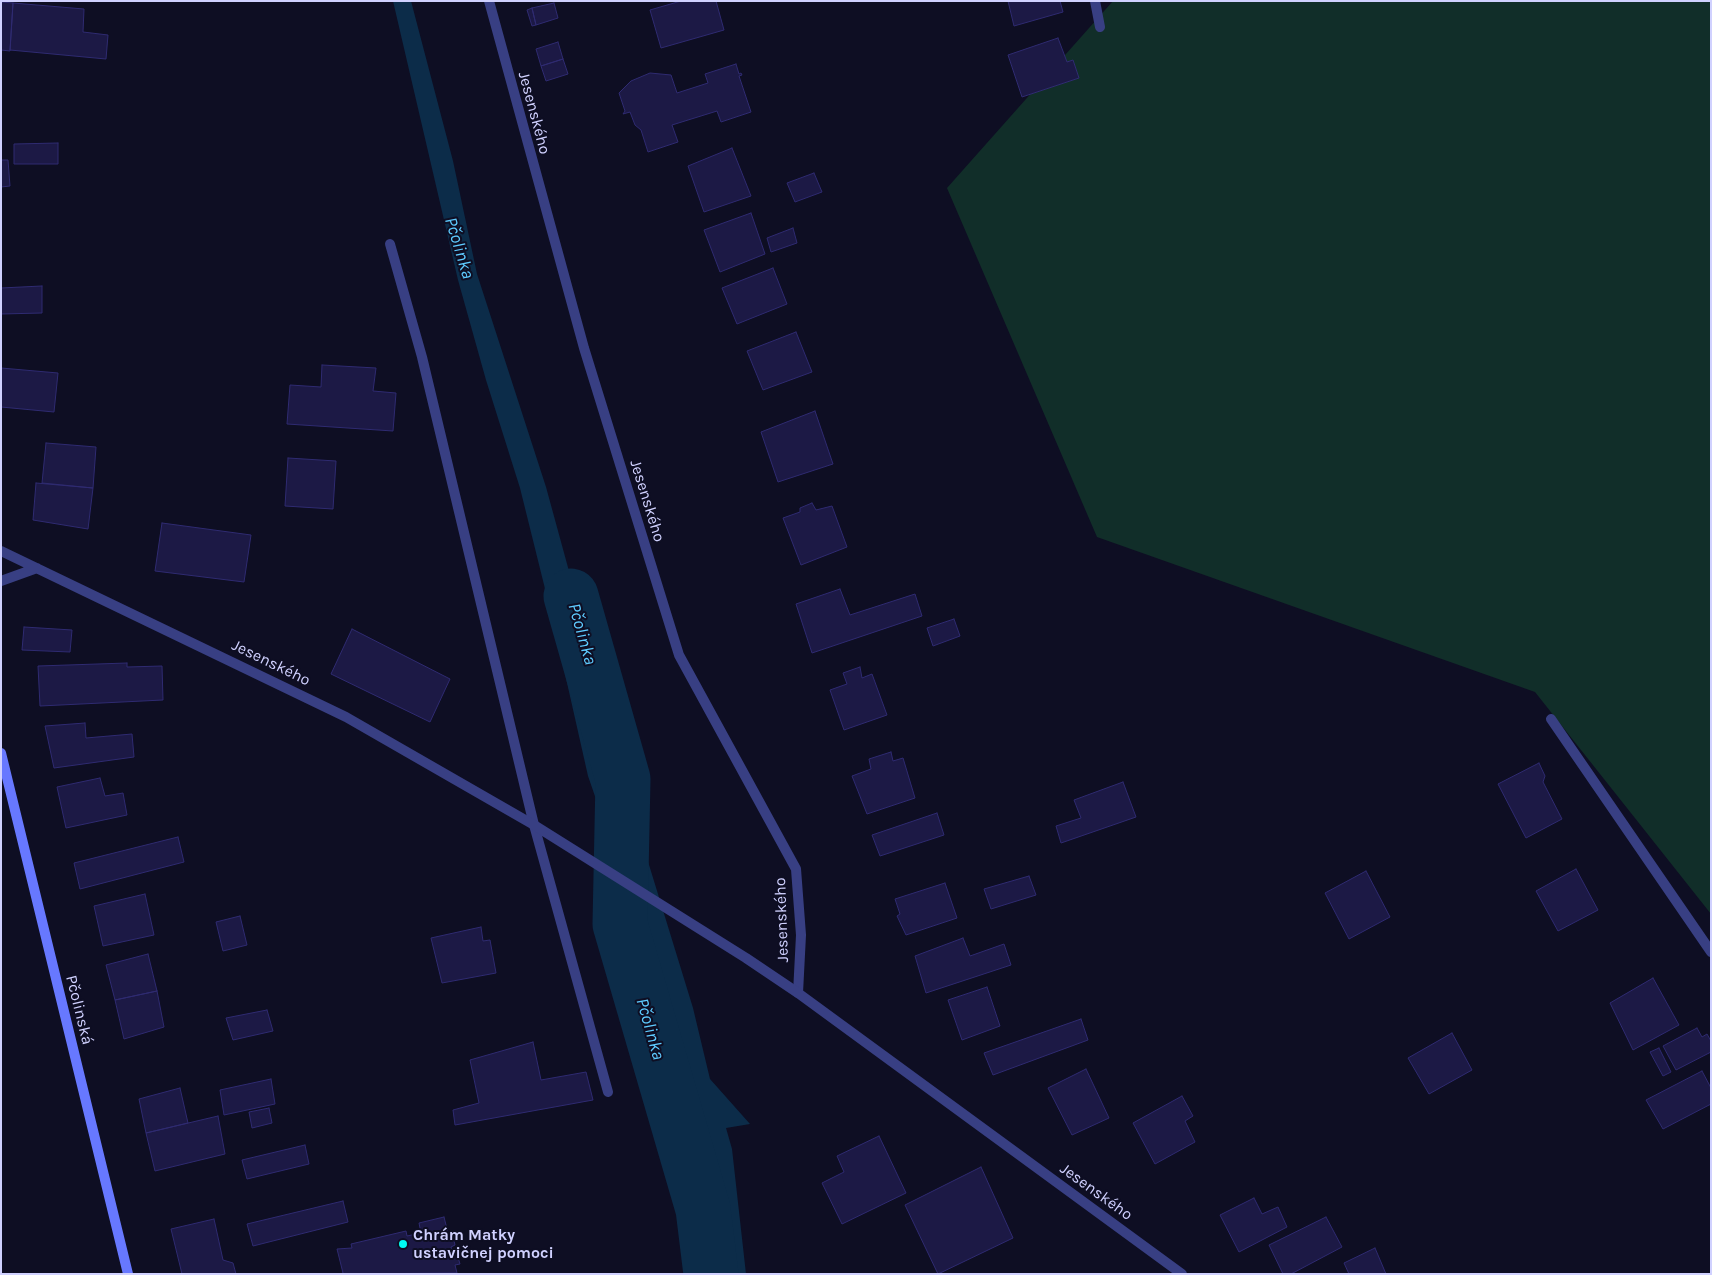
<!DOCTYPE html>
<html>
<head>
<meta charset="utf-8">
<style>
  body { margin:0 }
  #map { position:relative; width:1712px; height:1275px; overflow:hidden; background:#0e0e23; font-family:Karla,sans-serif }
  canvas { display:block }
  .frame { position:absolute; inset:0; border:2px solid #d0d1ff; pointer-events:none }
</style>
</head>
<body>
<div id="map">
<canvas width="1712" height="1275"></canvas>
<div class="frame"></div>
</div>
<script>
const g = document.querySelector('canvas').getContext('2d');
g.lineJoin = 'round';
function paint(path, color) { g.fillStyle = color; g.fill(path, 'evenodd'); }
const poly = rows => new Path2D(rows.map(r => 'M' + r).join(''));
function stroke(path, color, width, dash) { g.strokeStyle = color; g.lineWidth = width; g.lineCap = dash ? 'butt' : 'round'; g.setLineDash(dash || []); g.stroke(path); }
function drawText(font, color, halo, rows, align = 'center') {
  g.font = font + ' Karla,sans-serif'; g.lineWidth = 4; g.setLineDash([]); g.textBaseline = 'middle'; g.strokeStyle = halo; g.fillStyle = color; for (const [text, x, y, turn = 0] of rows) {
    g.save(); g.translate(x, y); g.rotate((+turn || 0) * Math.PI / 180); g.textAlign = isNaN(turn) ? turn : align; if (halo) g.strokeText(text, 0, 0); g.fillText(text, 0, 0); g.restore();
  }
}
const green = poly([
  [1113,1,1711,1,1711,914,1535,692,1097,537,947,188]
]);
const water = poly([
  [393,1,411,1,453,161,477,274,546,487,581,615,612,771,646,855,693,1008,710,1079,750,1124,726,1128,732,1149,746,1274,707,1274,702,1227,679,1137,656,1140,649,1103,679,1086,669,1010,588,776,554,625,520,488,486,380,458,280]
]);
const river = poly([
  [571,596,623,779,620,924,703,1209,711,1274]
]);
const building = poly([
  [681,1,716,1,724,30,661,48,650,10,681,1],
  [1008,1,1060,1,1063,12,1014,26,1008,1],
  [1,2,13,3,10,51,1,50,1,2],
  [13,3,84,9,83,32,108,35,106,59,10,50,13,3],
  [554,3,558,18,536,25,532,8,554,3],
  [532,8,536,25,532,26,527,10,532,8],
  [1058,38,1067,62,1073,60,1079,78,1022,97,1008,55,1058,38],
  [558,42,563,59,541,66,536,49,558,42],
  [563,59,568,74,546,81,541,66,563,59],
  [736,64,739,74,741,73,742,75,739,76,751,112,721,122,717,111,672,125,678,142,648,152,641,130,635,125,630,112,623,114,625,111,619,93,631,81,650,73,671,75,677,93,708,83,705,74,736,64],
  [58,143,58,164,14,164,14,144,58,143],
  [732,148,751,196,704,212,688,166,732,148],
  [1,160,8,160,10,186,1,187,1,160],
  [814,173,822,192,795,202,787,183,814,173],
  [751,213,765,254,720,272,704,230,751,213],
  [793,228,797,243,771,252,767,238,793,228],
  [773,268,787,304,737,324,722,288,773,268],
  [42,286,42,313,1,314,1,288,42,286],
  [796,332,812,372,763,390,747,351,796,332],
  [322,365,376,368,373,391,396,393,393,431,287,424,290,385,321,387,322,365],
  [1,368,58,373,54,412,1,407,1,368],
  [815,411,833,464,778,482,761,432,815,411],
  [46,443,96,447,93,488,42,483,46,443],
  [288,458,336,461,333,509,285,506,288,458],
  [36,483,93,488,88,529,33,520,36,483],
  [812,503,816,510,832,506,847,547,801,565,783,518,800,512,800,508,812,503],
  [162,523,251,535,244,582,155,571,162,523],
  [840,589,850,615,915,594,922,616,812,653,796,604,840,589],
  [954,619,960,636,933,646,927,628,954,619],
  [24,627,72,630,70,652,22,650,24,627],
  [352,629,450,679,430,722,331,674,352,629],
  [127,663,127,667,162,666,163,700,40,706,38,666,127,663],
  [860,667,862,678,872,674,887,715,844,730,830,690,847,684,843,673,860,667],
  [85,723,86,738,132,734,134,757,54,768,45,726,85,723],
  [891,752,893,761,903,758,915,798,867,814,852,776,871,769,869,759,891,752],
  [1539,763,1545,776,1543,782,1562,819,1526,838,1498,784,1539,763],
  [100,778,105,796,123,793,127,815,66,828,57,787,100,778],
  [1123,782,1136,817,1061,843,1056,826,1081,818,1074,800,1123,782],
  [937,813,944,835,880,856,872,835,937,813],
  [178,837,184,862,80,889,74,863,178,837],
  [1576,869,1598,910,1558,931,1536,891,1576,869],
  [1366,871,1390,917,1349,939,1325,893,1366,871],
  [1029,876,1036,895,991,909,984,889,1029,876],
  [945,883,957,918,906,935,897,916,900,914,895,899,945,883],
  [145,894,154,935,103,946,94,906,145,894],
  [240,916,247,945,223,951,216,922,240,916],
  [481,927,483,941,490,940,496,973,442,983,431,938,481,927],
  [963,938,970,956,1004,944,1011,965,926,993,915,956,963,938],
  [148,954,157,991,115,1000,106,965,148,954],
  [1653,978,1679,1025,1633,1050,1610,1003,1653,978],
  [987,987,1000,1026,962,1040,948,1000,987,987],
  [157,991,164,1027,124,1039,115,1000,157,991],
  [267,1010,273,1031,233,1040,226,1018,267,1010],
  [1081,1019,1088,1040,993,1075,984,1053,1081,1019],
  [1697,1028,1702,1037,1707,1034,1711,1041,1711,1052,1676,1070,1663,1046,1697,1028],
  [1452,1033,1472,1070,1429,1094,1408,1058,1452,1033],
  [533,1042,541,1080,586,1072,593,1100,455,1125,453,1110,479,1103,470,1060,533,1042],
  [1659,1048,1671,1072,1663,1076,1650,1052,1659,1048],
  [1086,1069,1109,1118,1072,1135,1048,1088,1086,1069],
  [1702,1071,1711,1088,1711,1104,1663,1129,1646,1100,1702,1071],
  [271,1079,275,1104,224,1115,220,1090,271,1079],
  [180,1088,188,1123,146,1133,139,1099,180,1088],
  [1182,1096,1193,1116,1185,1121,1195,1142,1155,1164,1133,1123,1182,1096],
  [269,1108,272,1123,252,1128,249,1112,269,1108],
  [218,1116,225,1154,155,1171,146,1133,218,1116],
  [879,1136,906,1193,842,1224,822,1183,844,1172,837,1156,879,1136],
  [305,1145,309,1164,247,1179,242,1160,305,1145],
  [981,1167,1013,1238,938,1274,905,1205,981,1167],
  [1254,1198,1262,1214,1278,1207,1287,1227,1239,1252,1220,1215,1254,1198],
  [343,1201,348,1222,253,1246,247,1224,343,1201],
  [444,1217,449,1237,453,1236,455,1245,451,1247,453,1256,457,1254,460,1264,455,1265,457,1273,341,1274,343,1273,337,1249,352,1248,351,1244,406,1231,407,1236,421,1233,419,1223,444,1217],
  [1326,1217,1342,1247,1291,1274,1283,1274,1269,1245,1326,1217],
  [214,1219,223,1260,233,1263,236,1274,182,1274,171,1229,214,1219],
  [1375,1248,1386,1274,1349,1274,1344,1263,1375,1248]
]);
const service = poly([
  [390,244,422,357,534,825]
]);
const minor = poly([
  [489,1,584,348,679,655,796,869,801,935,798,993],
  [1095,1,1100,27],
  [1551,719,1711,952],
  [534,825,608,1092]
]);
const tertiary = poly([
  [1,551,346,717,534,825,746,958,798,993,1182,1274],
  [1,581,37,568]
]);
const secondary = poly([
  [1,753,128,1274]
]);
const markers = [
  [403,1244,5,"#00fbf2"]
];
const streetNames = [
  ["Jesenského",534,113,75],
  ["Jesenského",647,501,73],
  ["Jesenského",271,663,26],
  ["Jesenského",782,920,-92],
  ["Pčolinská",79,1010,76],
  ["Jesenského",1096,1192,36]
];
const poiNames = [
  ["Chrám Matky",413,1235],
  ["ustavičnej pomoci",413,1253]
];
const waterNames = [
  ["Pčolinka",459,248,73],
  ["Pčolinka",582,634,74],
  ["Pčolinka",650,1029,74]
];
paint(green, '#112e29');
paint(water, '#0c2c49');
stroke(river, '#0c2c49', 55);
paint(building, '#1c1945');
stroke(building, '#2f2b71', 1);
stroke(service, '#383f83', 10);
stroke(minor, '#383f83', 10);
stroke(tertiary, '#383f83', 10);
stroke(secondary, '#6778ff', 10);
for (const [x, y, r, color] of markers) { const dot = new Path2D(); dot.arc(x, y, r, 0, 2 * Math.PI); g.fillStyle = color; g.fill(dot); stroke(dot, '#0e0e23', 2); }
drawText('16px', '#d0d1ff', '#0e0e23', streetNames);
drawText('bold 16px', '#d0d1ff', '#0e0e23', poiNames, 'left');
drawText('italic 18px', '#5ecbff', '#0e0e23', waterNames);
</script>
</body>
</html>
